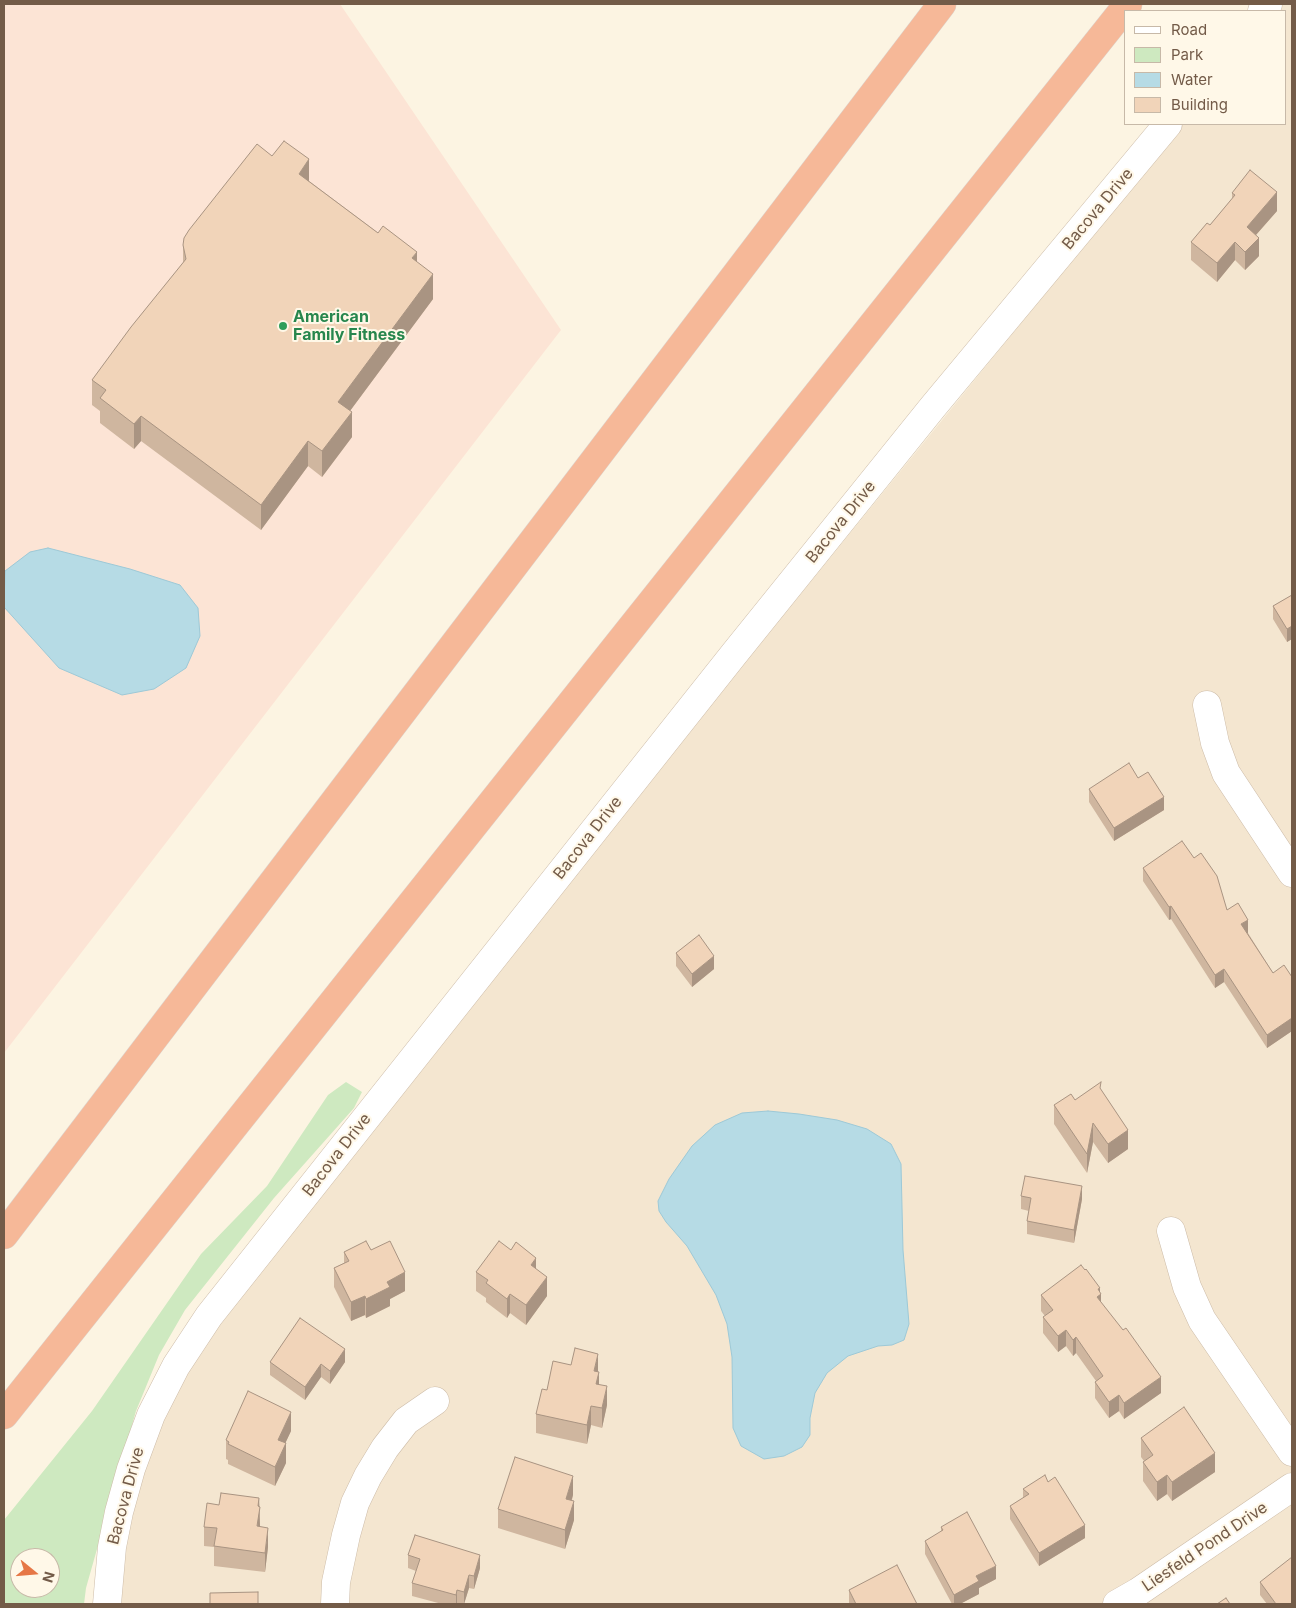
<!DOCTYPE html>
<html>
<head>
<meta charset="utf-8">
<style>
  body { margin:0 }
  #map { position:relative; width:1296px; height:1608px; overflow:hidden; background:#fcf4e2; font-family:Inter,sans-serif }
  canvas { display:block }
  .frame { position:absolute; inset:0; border:5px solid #735b48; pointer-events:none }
  .legend { position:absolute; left:1124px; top:10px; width:162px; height:115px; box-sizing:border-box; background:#fff8e8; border:1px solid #c7b9a8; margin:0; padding:6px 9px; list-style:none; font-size:15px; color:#735b48 }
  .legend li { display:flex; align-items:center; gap:10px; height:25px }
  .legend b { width:25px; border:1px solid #c7b9a8 }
  .north { position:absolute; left:10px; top:1548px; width:50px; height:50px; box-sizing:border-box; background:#fff8e8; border:1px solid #c7b9a8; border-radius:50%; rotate:107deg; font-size:14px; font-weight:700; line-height:20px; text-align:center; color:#735b48 }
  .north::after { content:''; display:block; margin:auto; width:18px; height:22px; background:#e67746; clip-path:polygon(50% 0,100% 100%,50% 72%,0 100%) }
</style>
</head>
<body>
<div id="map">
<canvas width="1296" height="1608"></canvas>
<div class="frame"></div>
<ul class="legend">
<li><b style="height:6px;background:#fff"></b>Road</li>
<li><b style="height:14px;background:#cee9c0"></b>Park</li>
<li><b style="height:14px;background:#b6dbe5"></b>Water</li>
<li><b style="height:14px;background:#f1d4b9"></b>Building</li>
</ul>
<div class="north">N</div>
</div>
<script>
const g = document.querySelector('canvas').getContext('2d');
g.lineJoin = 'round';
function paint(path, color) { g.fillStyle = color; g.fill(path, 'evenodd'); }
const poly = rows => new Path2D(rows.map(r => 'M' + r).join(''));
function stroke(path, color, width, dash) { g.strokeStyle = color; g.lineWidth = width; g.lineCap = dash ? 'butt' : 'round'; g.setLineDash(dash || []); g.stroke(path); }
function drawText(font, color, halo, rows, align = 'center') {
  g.font = font + ' Inter,sans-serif'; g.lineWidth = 4; g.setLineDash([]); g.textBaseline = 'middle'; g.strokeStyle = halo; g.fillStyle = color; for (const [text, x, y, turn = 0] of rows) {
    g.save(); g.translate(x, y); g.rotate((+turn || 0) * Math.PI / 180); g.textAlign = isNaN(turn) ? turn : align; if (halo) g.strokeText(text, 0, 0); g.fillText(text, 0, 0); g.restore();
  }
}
const residential = poly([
  [1280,4,1292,4,1292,1604,109,1604,151,1430,235,1289,1183,124,1285,124,1285,11,1274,11]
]);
const commercial = poly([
  [4,4,340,4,561,330,4,1053]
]);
const green = poly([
  [346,1082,362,1092,354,1108,274,1198,185,1310,159,1355,136,1411,86,1588,84,1604,4,1604,4,1520,92,1411,201,1254,267,1186,328,1095],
  [20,1558,50,1558,50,1588,20,1588]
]);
const water = poly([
  [48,548,130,569,180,585,198,608,200,636,186,668,154,689,122,695,59,668,4,607,5,571,30,552,48,548],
  [768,1111,799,1114,837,1120,867,1129,891,1144,901,1164,903,1250,909,1324,904,1340,892,1345,878,1346,848,1356,827,1373,815,1393,810,1418,810,1435,802,1447,784,1456,764,1459,741,1446,733,1428,732,1357,727,1324,716,1295,687,1246,666,1222,659,1211,658,1201,669,1179,692,1146,715,1125,742,1113,768,1111]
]);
const minor = poly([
  [1262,11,1268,4],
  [1207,705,1215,743,1226,773,1292,873],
  [1171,1231,1187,1287,1202,1320,1292,1452],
  [107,1604,112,1547,119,1512,131,1469,151,1415,176,1366,209,1316,734,654,932,408,1168,124],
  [335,1604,336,1582,346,1535,355,1503,368,1476,385,1448,406,1421,435,1401],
  [1117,1604,1138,1592,1292,1487]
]);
const highway = poly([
  [4,1235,942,4],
  [4,1415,1128,4]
]);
const wall = poly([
  [272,156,309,181,417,262,433,299,350,411,352,437,322,477,308,466,261,530,141,441,134,449,100,423,100,411,92,405,92,380,183,263,183,245],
  [1232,193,1277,211,1256,235,1259,256,1245,270,1235,260,1217,282,1191,260,1191,242,1210,225,1232,199],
  [1292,595,1292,639,1287,642,1273,619,1273,606],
  [1138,778,1164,810,1114,841,1089,802,1089,789],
  [1143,868,1227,910,1248,933,1273,973,1292,977,1292,1031,1267,1048,1224,982,1215,988,1171,919,1169,920,1143,881],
  [676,953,714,969,692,987,676,966],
  [1101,1090,1128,1149,1108,1163,1093,1142,1087,1173,1054,1124,1054,1105,1075,1100],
  [1021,1196,1082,1199,1074,1243,1027,1234,1027,1221,1029,1211,1021,1209],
  [371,1250,405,1291,390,1299,390,1306,366,1318,365,1315,351,1321,334,1287,334,1268,344,1263,344,1252],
  [536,1269,547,1296,526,1325,510,1313,507,1318,486,1302,486,1298,476,1291,476,1272],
  [1100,1292,1101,1302,1161,1393,1124,1419,1119,1411,1109,1418,1095,1398,1095,1382,1096,1381,1076,1353,1073,1356,1066,1346,1058,1352,1043,1333,1043,1317,1045,1316,1041,1311,1041,1295],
  [270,1362,345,1362,330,1384,321,1377,305,1400,270,1375],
  [598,1372,599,1385,607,1405,602,1428,591,1425,587,1444,536,1433,536,1414,547,1390],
  [291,1431,285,1443,286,1463,275,1486,228,1464,228,1460,226,1459,226,1440],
  [1141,1438,1215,1472,1172,1501,1167,1494,1157,1501,1143,1481,1143,1462,1144,1461,1141,1457],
  [1048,1482,1085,1538,1039,1566,1010,1519,1010,1506,1023,1498,1023,1489],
  [573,1495,572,1500,574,1520,565,1549,498,1528,498,1509],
  [259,1498,260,1527,268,1547,265,1572,214,1566,214,1547,204,1546,204,1527,219,1505],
  [941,1527,996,1579,979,1588,979,1594,960,1604,952,1604,925,1554,925,1541,941,1532],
  [408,1555,480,1568,474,1589,469,1588,464,1604,457,1603,457,1604,442,1604,412,1596,412,1583,416,1571,408,1568],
  [1260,1582,1292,1604,1267,1604,1260,1595],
  [849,1590,917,1604,849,1604]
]);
const shadedWall = poly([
  [309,159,309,185,299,174],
  [1277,192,1277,211,1247,245,1247,227],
  [1259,238,1259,256,1245,270,1245,252],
  [1235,242,1235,260,1217,282,1217,263],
  [417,252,417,277,412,258],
  [433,274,433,299,338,427,338,402],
  [352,412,352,437,322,477,322,451],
  [141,416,141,441,134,449,134,424],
  [308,441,308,466,261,530,261,505],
  [1292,626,1292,639,1287,642,1287,629],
  [1164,797,1164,810,1114,841,1114,828],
  [1171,906,1171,919,1169,920,1169,907],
  [1248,920,1248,933,1241,937,1241,924],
  [714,956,714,969,692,987,692,974],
  [1224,969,1224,982,1215,988,1215,975],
  [1292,1018,1292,1031,1267,1048,1267,1035],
  [1093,1123,1093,1142,1087,1173,1087,1154],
  [1128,1130,1128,1149,1108,1163,1108,1144],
  [1082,1186,1082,1199,1074,1243,1074,1230],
  [536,1258,536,1277,531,1265],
  [405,1272,405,1291,390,1299,390,1306,366,1318,366,1299,387,1282],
  [547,1277,547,1296,526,1325,526,1305],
  [1100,1288,1100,1294,1101,1294,1101,1310,1097,1313,1098,1289],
  [510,1294,510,1313,507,1318,507,1299],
  [365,1296,365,1315,351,1321,351,1302],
  [1066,1330,1066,1346,1058,1352,1058,1336],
  [1076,1337,1076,1353,1073,1356,1073,1340],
  [345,1349,345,1362,330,1384,330,1371],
  [598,1354,598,1373,594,1371],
  [321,1364,321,1377,305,1400,305,1387],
  [599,1372,599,1391,596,1384],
  [1161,1377,1161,1393,1124,1419,1124,1403],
  [607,1386,607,1405,602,1428,602,1408],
  [1119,1395,1119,1411,1109,1418,1109,1402],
  [591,1406,591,1425,587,1444,587,1425],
  [291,1412,291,1431,278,1459,278,1440],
  [286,1443,286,1463,275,1486,275,1467],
  [1215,1453,1215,1472,1172,1501,1172,1482],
  [1167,1475,1167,1494,1157,1501,1157,1482],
  [573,1476,573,1495,566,1518,566,1499],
  [259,1498,260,1526,257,1546,258,1506],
  [574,1501,574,1520,565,1549,565,1530],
  [1085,1525,1085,1538,1039,1566,1039,1553],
  [268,1528,268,1547,265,1572,265,1553],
  [480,1555,480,1568,474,1589,474,1576],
  [996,1566,996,1579,979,1588,979,1594,960,1604,954,1604,954,1595,976,1576],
  [469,1575,469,1588,464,1604,464,1592],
  [457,1590,457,1604,456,1604,456,1595]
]);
const building = poly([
  [284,141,309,159,299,174,378,233,383,226,417,252,412,258,433,274,338,402,352,412,322,451,308,441,261,505,141,416,134,424,100,398,106,390,92,380,131,327,186,259,183,245,184,238,189,230,257,144,272,156,284,141],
  [1250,170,1277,192,1247,227,1259,238,1245,252,1235,242,1217,263,1191,242,1207,223,1210,225,1235,195,1232,193,1250,170],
  [1292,595,1292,626,1287,629,1273,606,1292,595],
  [1129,763,1138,778,1148,772,1164,797,1114,828,1089,789,1129,763],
  [1182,841,1194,858,1201,853,1217,876,1227,910,1238,903,1248,920,1241,924,1273,973,1284,965,1292,977,1292,1018,1267,1035,1224,969,1215,975,1171,906,1169,907,1143,868,1182,841],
  [699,935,714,956,692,974,676,953,699,935],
  [1101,1082,1100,1088,1128,1130,1108,1144,1093,1123,1087,1154,1054,1105,1071,1094,1075,1100,1101,1082],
  [1025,1176,1082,1186,1074,1230,1027,1221,1031,1198,1021,1196,1025,1176],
  [366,1241,371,1250,390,1241,405,1272,387,1282,390,1287,366,1299,365,1296,351,1302,334,1268,349,1261,344,1252,366,1241],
  [499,1241,511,1250,516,1242,536,1258,531,1265,547,1277,526,1305,510,1294,507,1299,486,1283,488,1280,476,1272,499,1241],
  [1081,1265,1085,1270,1086,1269,1100,1288,1098,1289,1101,1294,1097,1297,1123,1330,1126,1328,1161,1377,1124,1403,1119,1395,1109,1402,1095,1382,1103,1376,1076,1337,1073,1340,1066,1330,1058,1336,1043,1317,1053,1310,1041,1295,1081,1265],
  [300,1318,345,1349,330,1371,321,1364,305,1387,270,1362,300,1318],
  [575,1348,598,1354,594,1371,599,1372,596,1384,607,1386,602,1408,591,1406,587,1425,536,1414,542,1389,547,1390,553,1361,571,1365,575,1348],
  [248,1391,291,1412,278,1440,286,1443,275,1467,228,1444,229,1442,226,1440,248,1391],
  [1184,1407,1215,1453,1172,1482,1167,1475,1157,1482,1143,1462,1153,1455,1141,1438,1184,1407],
  [515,1457,573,1476,566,1499,574,1501,565,1530,498,1509,515,1457],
  [1045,1475,1048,1482,1055,1477,1085,1525,1039,1553,1010,1506,1029,1494,1023,1489,1045,1475],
  [221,1493,259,1498,258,1506,260,1507,257,1526,268,1528,265,1553,214,1546,217,1528,204,1527,207,1503,219,1505,221,1493],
  [967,1512,996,1566,976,1576,979,1581,954,1595,925,1541,943,1530,941,1527,967,1512],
  [415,1535,480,1555,474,1576,469,1575,464,1592,457,1590,456,1595,412,1583,420,1559,408,1555,415,1535],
  [1292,1557,1292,1604,1276,1604,1260,1582,1292,1557],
  [897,1565,917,1604,856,1604,849,1590,897,1565],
  [258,1592,258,1604,210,1604,210,1593,258,1592],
  [1226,1598,1230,1604,1217,1604,1226,1598]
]);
const markers = [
  [283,326,5,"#2e9e5b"]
];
const streetNames = [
  ["Bacova Drive",1098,209,-50],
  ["Bacova Drive",841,522,-51],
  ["Bacova Drive",588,838,-52],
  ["Bacova Drive",337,1155,-52],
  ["Bacova Drive",126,1496,-75],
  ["Liesfeld Pond Drive",1205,1547,-34]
];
const leisureNames = [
  ["American",293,317],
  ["Family Fitness",293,335]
];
paint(residential, '#f4e6d0');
paint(commercial, '#fce4d5');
paint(green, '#cee9c0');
paint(water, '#b6dbe5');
stroke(water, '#9dc9d7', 1);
stroke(minor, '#cdbca8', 29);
stroke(highway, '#dbd4cf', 29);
stroke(minor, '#fff', 28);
stroke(highway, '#f6b898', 28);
paint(wall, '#cfb69f');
paint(shadedWall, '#a99482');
paint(building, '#f1d4b9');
stroke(building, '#a99482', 1);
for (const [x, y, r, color] of markers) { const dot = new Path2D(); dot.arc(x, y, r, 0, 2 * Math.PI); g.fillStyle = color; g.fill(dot); stroke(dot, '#fff8e8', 2); }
drawText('16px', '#735b48', '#fff8e8', streetNames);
drawText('bold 16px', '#27864d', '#fff8e8', leisureNames, 'left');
</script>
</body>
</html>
